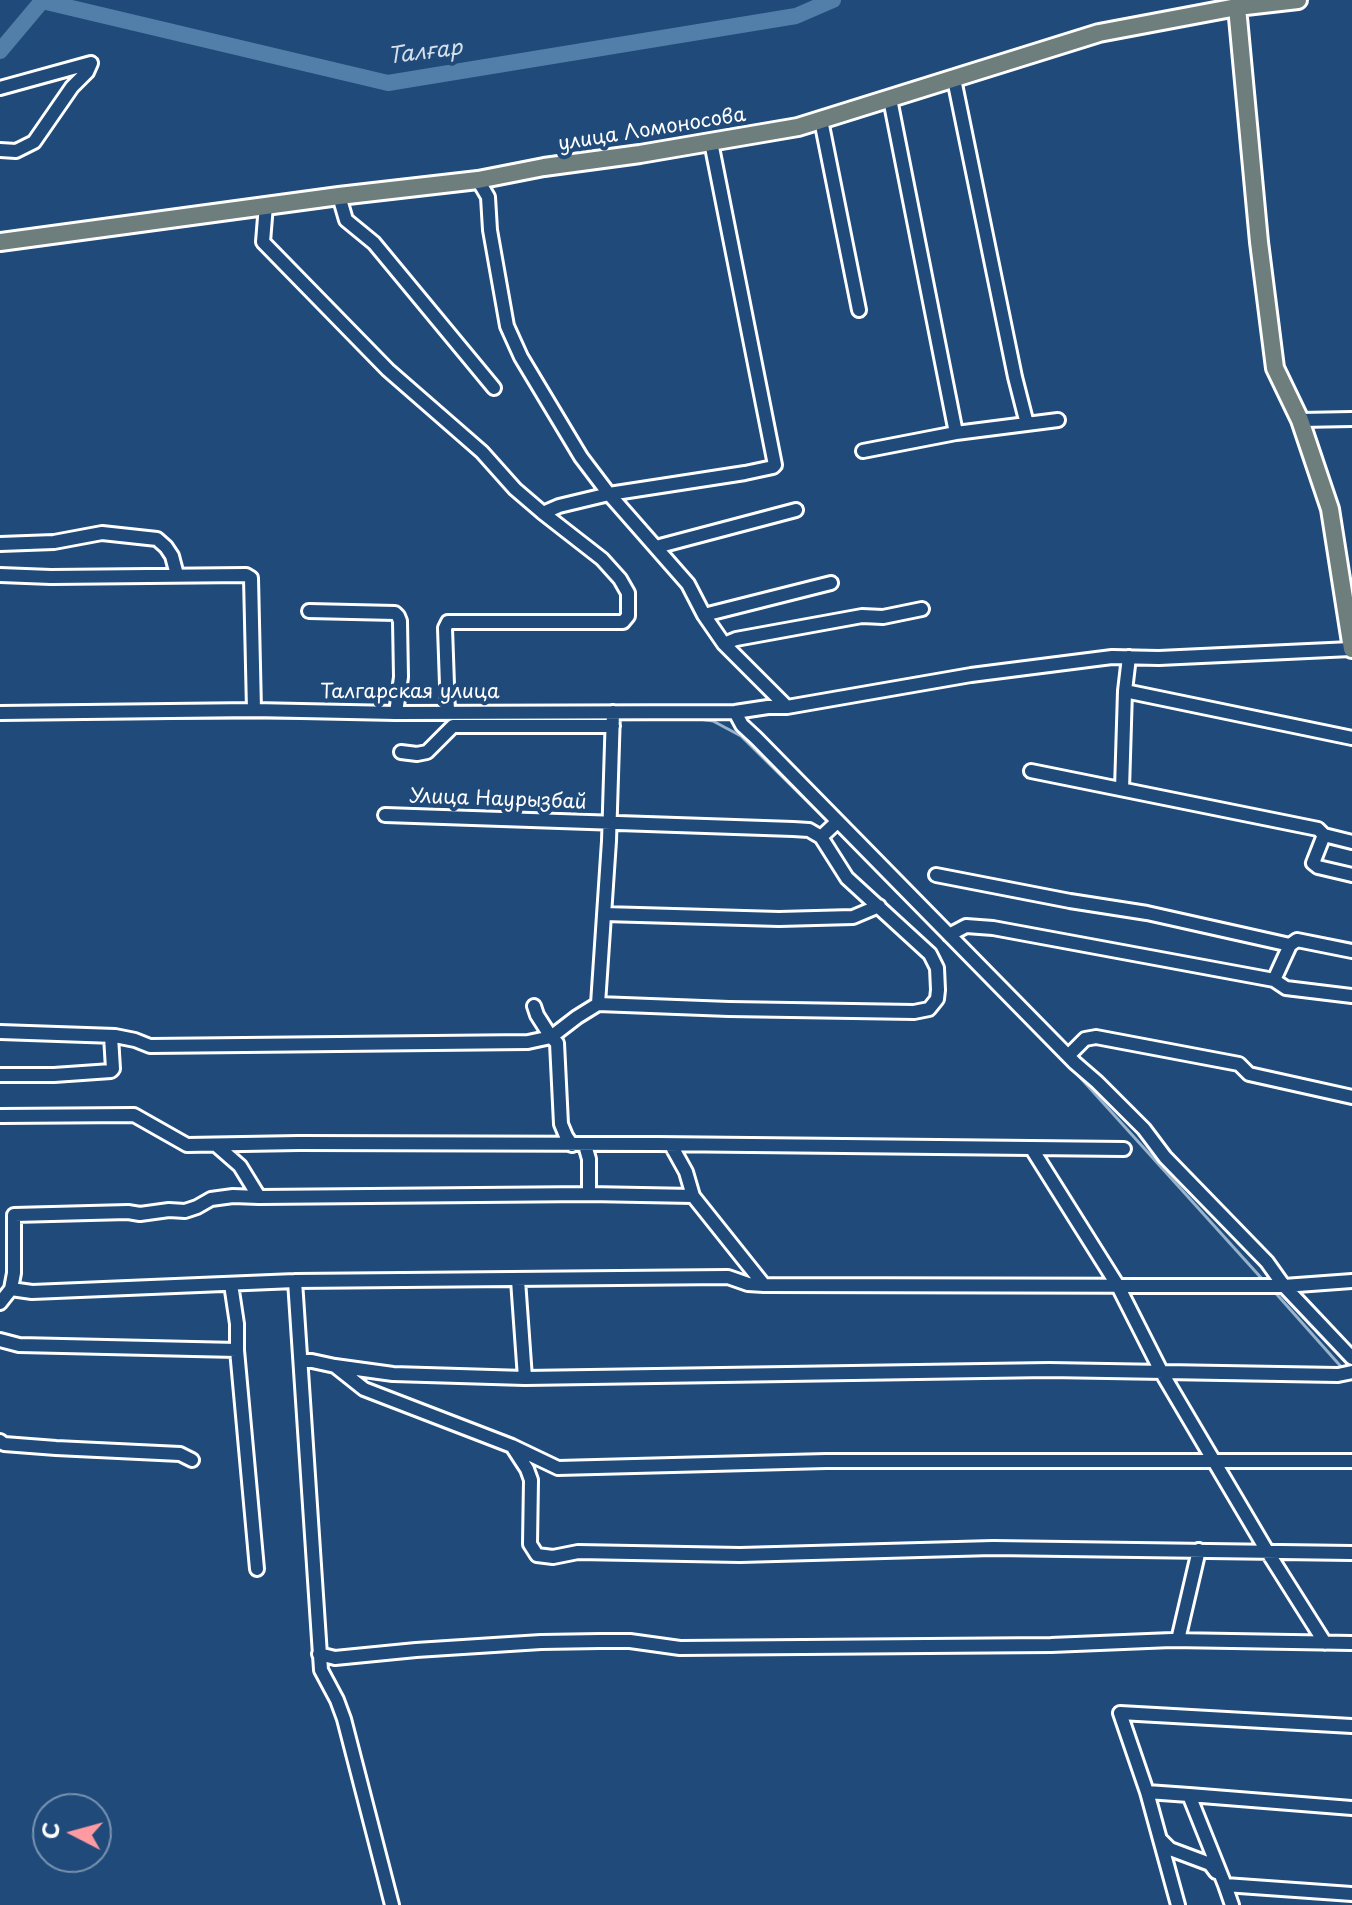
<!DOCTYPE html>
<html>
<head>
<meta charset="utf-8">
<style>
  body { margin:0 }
  #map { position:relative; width:1352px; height:1905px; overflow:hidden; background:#1f4a7a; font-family:"Playpen Sans",sans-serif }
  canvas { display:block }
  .north { position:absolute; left:32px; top:1793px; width:80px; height:80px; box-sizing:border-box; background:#1f4a7a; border:2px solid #7992af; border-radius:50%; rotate:276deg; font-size:22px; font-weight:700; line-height:32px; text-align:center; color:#fff }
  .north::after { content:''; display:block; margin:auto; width:28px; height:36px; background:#ff9aa2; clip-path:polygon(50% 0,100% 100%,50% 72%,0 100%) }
</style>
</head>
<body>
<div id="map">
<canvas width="1352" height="1905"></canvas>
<div class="north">С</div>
</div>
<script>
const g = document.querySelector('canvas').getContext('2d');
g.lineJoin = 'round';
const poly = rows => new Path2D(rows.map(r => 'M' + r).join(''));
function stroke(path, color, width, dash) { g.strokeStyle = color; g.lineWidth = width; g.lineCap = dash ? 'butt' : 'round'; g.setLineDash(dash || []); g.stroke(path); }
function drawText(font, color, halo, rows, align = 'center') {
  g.font = font + ' "Playpen Sans",sans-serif'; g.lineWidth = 8; g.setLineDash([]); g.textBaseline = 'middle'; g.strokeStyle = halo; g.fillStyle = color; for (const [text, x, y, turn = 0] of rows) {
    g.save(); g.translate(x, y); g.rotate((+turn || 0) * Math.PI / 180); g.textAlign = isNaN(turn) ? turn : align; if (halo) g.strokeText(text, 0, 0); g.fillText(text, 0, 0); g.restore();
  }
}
const stream = poly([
  [692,718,713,721,741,736,829,823],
  [0,719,364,718],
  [834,828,1048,1044],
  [1068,1064,1264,1281],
  [1272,1289,1344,1370]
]);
const river = poly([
  [0,51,42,1,388,83,796,16,833,0]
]);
const minor = poly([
  [954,79,1015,377,1027,424],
  [0,88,91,63,87,72,72,87,34,142,16,151,0,150],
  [890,99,956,433,1058,420],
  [821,120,859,310],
  [711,142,775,465,773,467,745,473,609,494,688,584,704,615,724,644,787,707],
  [478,180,488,197,490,230,507,326,521,357,581,457,609,494,559,506,543,513],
  [339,196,346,220,374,243,494,388],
  [266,205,263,242,388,370,482,452,515,489,543,513,602,559,620,579,628,593,628,616,623,622,448,622,445,628,448,713],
  [1300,420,1352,419],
  [863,451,956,433],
  [0,544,54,542,102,533,157,539,166,547,172,556,177,575],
  [656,547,796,510],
  [0,575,51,577,246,575,251,578,254,710],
  [309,611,395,613,398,616,400,621,401,677,396,713],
  [704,615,831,583],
  [724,644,736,639,862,616,883,617,922,609],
  [1129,657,1125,691,1352,738],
  [735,712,742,725,756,738,1075,1063,1097,1082,1144,1129,1165,1157,1267,1262,1284,1286,1352,1358],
  [0,713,254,710,396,713,735,712,768,707,787,707,971,675,1112,657,1159,658,1351,649],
  [401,752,417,754,427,752,453,726,613,726],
  [1031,771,1318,829,1324,835,1352,842],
  [1122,789,1125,691],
  [385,815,793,829,809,830,821,837,837,822],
  [1324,835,1313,863,1318,867,1352,875],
  [936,875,1070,901,1147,913,1290,945],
  [604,914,779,919,853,917,879,906],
  [949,935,966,926,993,928,1274,980,1286,988,1352,996],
  [1274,980,1290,945,1297,940,1352,951],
  [598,1004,729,1009,914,1012,929,1009,937,999,938,990,937,968,930,954,847,878,821,837],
  [534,1006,537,1015,551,1037,557,1043,561,1124,566,1136,572,1145],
  [0,1032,115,1036,135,1040,150,1046,528,1042,551,1037,577,1017,598,1004,609,841,613,712],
  [1068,1056,1085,1039,1096,1037,1239,1064,1249,1074,1352,1097],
  [0,1075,54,1075,111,1071,113,1069,111,1036],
  [0,1116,134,1115,187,1145,299,1143,657,1144,1124,1149],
  [216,1145,240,1166,259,1197,589,1194,693,1196,764,1285],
  [585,1145,589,1159,589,1194],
  [671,1145,686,1172,693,1196],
  [1032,1149,1118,1286,1162,1373,1267,1551,1325,1643],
  [518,1280,525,1378],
  [295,1281,321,1670,337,1700,344,1719,392,1905],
  [231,1284,237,1324,237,1350,257,1569],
  [11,1289,14,1273,14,1215,128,1212,140,1214,169,1210,185,1211,197,1207,211,1199,233,1196,259,1197],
  [0,1303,11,1289,32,1292,295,1281,728,1277,748,1284,764,1285,1232,1286,1284,1286,1352,1281],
  [0,1340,19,1345,237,1350],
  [301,1361,312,1361,335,1366,393,1374,525,1378,1049,1370,1338,1375,1352,1372],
  [335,1366,364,1389,512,1446,558,1468,826,1461,1352,1461],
  [0,1441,4,1444,56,1448,180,1454,192,1460],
  [512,1446,527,1469,531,1480,530,1544,537,1555,553,1557,578,1552,740,1555,993,1548,1352,1553],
  [1178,1640,1199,1550],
  [319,1654,335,1658,416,1650,541,1642,600,1641,630,1641,680,1648,1051,1645,1172,1640,1352,1643],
  [1147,1792,1178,1905],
  [1189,1795,1352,1808],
  [1161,1840,1170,1849,1210,1864,1216,1872],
  [1225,1885,1189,1795,1147,1792,1120,1713,1352,1726],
  [1232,1905,1225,1885,1352,1894]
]);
const major = poly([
  [1237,7,1259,242,1275,368,1300,420,1330,509,1352,649],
  [0,242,339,196,478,180,544,167,640,154,798,127,1099,33,1237,7,1298,0]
]);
const streetNames = [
  ["улица Ломоносова",652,130,-9],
  ["Талгарская улица",410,692],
  ["Улица Наурызбай",498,800,2]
];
const waterNames = [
  ["Талғар",425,53,-7]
];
stroke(stream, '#97b2cb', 3);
stroke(river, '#527fa9', 16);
stroke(minor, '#fff', 18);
stroke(major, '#fff', 22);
stroke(minor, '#1f4a7a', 12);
stroke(major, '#6d7e7c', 16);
drawText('20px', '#fff', '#1f4a7a', streetNames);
drawText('italic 22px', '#d4dfea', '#1f4a7a', waterNames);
</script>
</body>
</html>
